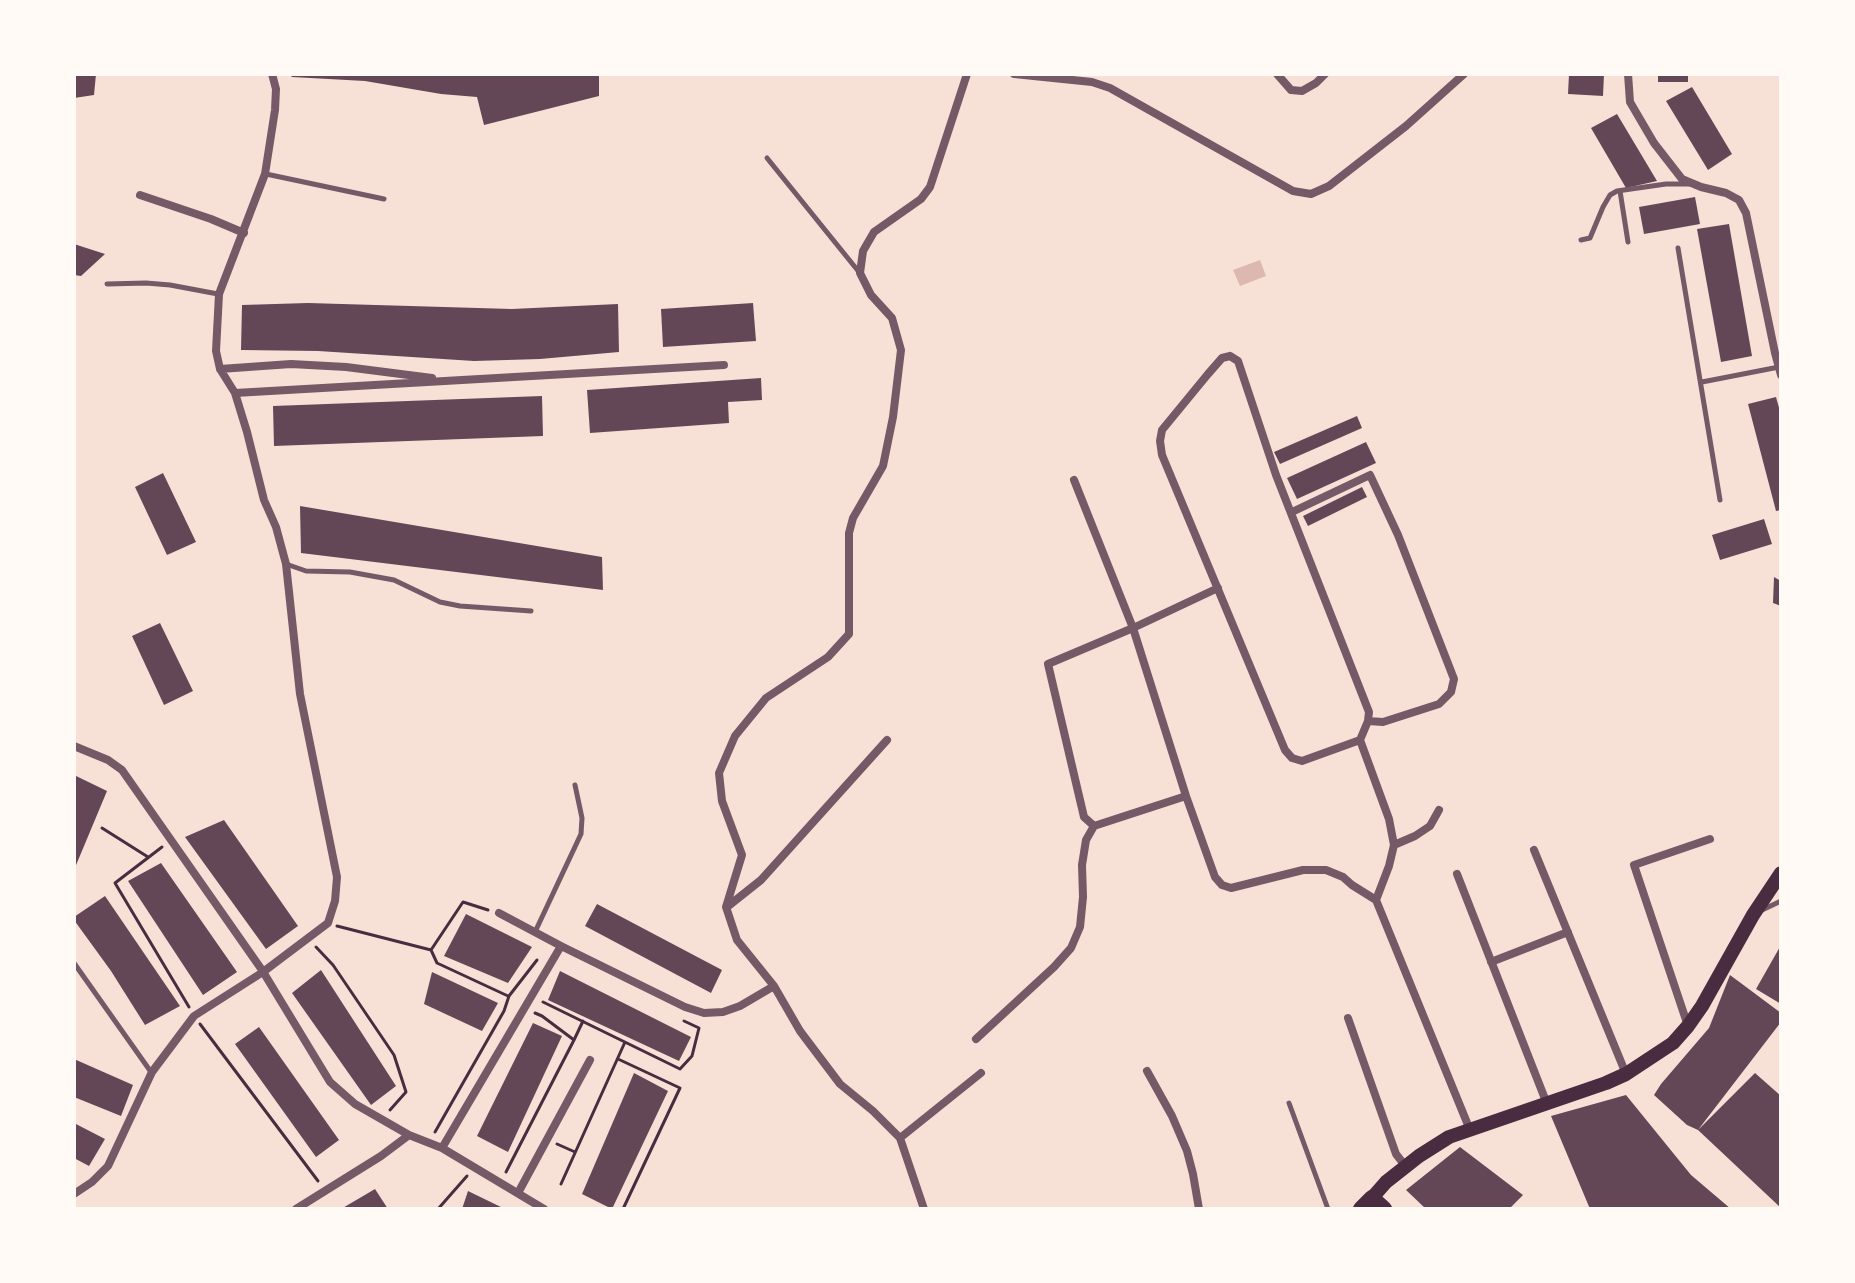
<!DOCTYPE html>
<html>
<head>
<meta charset="utf-8">
<style>
  body { margin:0 }
  #map { position:relative; width:1855px; height:1283px; overflow:hidden; background:#f7e1d7; font-family:Spectral,serif }
  canvas { display:block }
  .frame { position:absolute; inset:0; border:76px solid #fffaf5; pointer-events:none }
</style>
</head>
<body>
<div id="map">
<canvas width="1855" height="1283"></canvas>
<div class="frame"></div>
</div>
<script>
const g = document.querySelector('canvas').getContext('2d');
g.lineJoin = 'round';
function paint(path, color) { g.fillStyle = color; g.fill(path, 'evenodd'); }
const poly = rows => new Path2D(rows.map(r => 'M' + r).join(''));
function stroke(path, color, width, dash) { g.strokeStyle = color; g.lineWidth = width; g.lineCap = dash ? 'butt' : 'round'; g.setLineDash(dash || []); g.stroke(path); }
const water = poly([
  [1260,260,1266,276,1240,286,1233,270]
]);
const building = poly([
  [74,74,96,74,94,95,74,98],
  [289,74,599,74,599,96,484,125,477,97,441,94,365,81,292,77],
  [1569,74,1604,74,1603,96,1568,94],
  [1658,74,1688,74,1688,82,1658,82],
  [1692,87,1732,154,1708,170,1666,101],
  [1617,114,1657,181,1626,188,1591,128],
  [1695,197,1700,224,1644,234,1639,207],
  [1729,224,1752,356,1721,362,1697,229],
  [74,244,105,254,81,276,74,275],
  [308,303,512,309,618,304,619,352,540,359,474,361,318,351,241,350,242,305],
  [753,303,756,341,663,347,661,309],
  [761,378,762,400,728,402,729,423,590,433,587,390],
  [542,396,543,436,274,446,273,406],
  [1776,397,1781,415,1781,510,1776,511,1748,404],
  [1357,416,1362,428,1280,464,1274,452],
  [1366,442,1376,463,1297,499,1287,478],
  [163,473,196,542,167,555,135,487],
  [1362,487,1367,497,1308,526,1303,516],
  [300,506,602,557,603,590,301,553],
  [1764,519,1772,544,1720,560,1712,535],
  [1774,577,1781,581,1781,606,1773,603],
  [160,623,193,691,164,705,132,636],
  [74,775,107,791,74,870],
  [224,820,298,926,266,949,185,837],
  [161,863,237,972,203,995,128,881],
  [105,896,180,1006,145,1025,111,971,74,920,74,917],
  [597,904,722,970,711,993,585,926],
  [466,914,532,947,508,983,444,956],
  [1781,945,1781,1004,1756,989],
  [321,970,396,1086,371,1105,292,993],
  [560,971,691,1037,679,1061,548,1000],
  [432,972,498,1003,482,1031,424,1004],
  [1730,975,1781,1013,1781,1022,1698,1130,1687,1125,1654,1095,1661,1084,1709,1028],
  [533,1023,562,1036,508,1152,477,1136],
  [259,1027,339,1140,316,1157,235,1044],
  [74,1059,133,1085,121,1116,74,1097],
  [634,1073,668,1091,612,1209,582,1194],
  [1755,1073,1781,1096,1781,1208,1698,1130],
  [1626,1095,1691,1175,1731,1209,1590,1209,1551,1116],
  [74,1123,105,1139,89,1166,74,1158],
  [1460,1147,1523,1195,1509,1209,1426,1209,1406,1190],
  [375,1189,388,1209,341,1209],
  [468,1191,505,1209,462,1209]
]);
const path = poly([
  [102,828,148,857],
  [162,847,115,883,189,1007],
  [337,926,431,950,463,902,488,910],
  [316,947,333,965,394,1055,406,1092,390,1110],
  [431,950,437,963,508,996],
  [543,1002,680,1069,692,1056,699,1028,684,1021],
  [200,1024,318,1181],
  [574,1040,583,1021],
  [618,1059,680,1088,623,1209],
  [435,1132,504,1011,509,996,537,960],
  [557,1144,575,1152],
  [506,1172,574,1040,542,1016,535,1013],
  [561,1184,625,1042],
  [438,1209,467,1176]
]);
const service = poly([
  [767,158,859,272],
  [266,174,384,199],
  [1620,191,1628,242],
  [1581,240,1590,238,1603,207,1610,195,1617,191,1666,184,1690,184],
  [1678,248,1720,500],
  [107,284,146,283,170,285,218,294],
  [1702,382,1779,367],
  [286,564,306,571,350,572,394,580,440,602,460,606,531,611],
  [1760,911,1781,901],
  [535,932,581,834,582,818,575,785],
  [74,963,151,1072],
  [1289,1103,1328,1209]
]);
const minor = poly([
  [1014,74,1092,82,1110,88,1293,191,1311,194,1329,186,1406,126,1464,74],
  [1277,74,1291,90,1302,91,1316,83,1325,74],
  [1628,74,1630,102,1654,143,1682,179,1701,187,1726,193,1739,200,1746,213,1775,353,1781,375],
  [140,195,211,219,244,233],
  [1230,356,1238,361,1276,475,1369,712,1368,721,1360,740,1302,761,1292,758,1285,750,1162,455,1160,441,1162,430,1208,374,1222,358,1230,356],
  [220,369,291,364,346,367,432,378],
  [235,393,724,365],
  [1074,480,1133,628,1186,796,1215,877,1222,885,1231,888,1303,870,1326,870,1343,877,1352,885,1376,900],
  [1292,512,1370,475,1398,535,1454,679,1451,692,1439,704,1383,722,1368,721],
  [1360,740,1389,819,1394,845,1389,866,1376,900,1470,1130],
  [74,746,108,760,122,770,262,970,330,1082,355,1104,409,1135,442,1148,544,1209],
  [1094,826,1084,817,1048,664,1133,628,1218,588],
  [1394,845,1415,836,1430,826,1439,810],
  [1534,850,1626,1074],
  [1457,874,1547,1104],
  [727,907,761,880,887,740],
  [499,913,561,946,685,1007,704,1013,723,1012,740,1006,774,986],
  [1491,962,1568,932],
  [1348,1018,1396,1154,1406,1167],
  [1688,1026,1634,865,1710,839],
  [976,1039,1054,967,1071,948,1080,927,1083,897,1082,865,1086,840,1094,826,1186,796],
  [1147,1071,1172,1116,1187,1151,1193,1174,1199,1209],
  [900,1138,981,1073],
  [442,1148,561,946],
  [518,1193,590,1060],
  [74,1194,92,1182,108,1166,152,1072,194,1016,263,972,328,923,335,901,337,877,300,694,286,564,276,527,264,500,247,432,235,393,220,369,216,351,219,294,265,174,275,110,276,89,272,74],
  [296,1209,381,1156,409,1135],
  [924,1209,900,1138,873,1111,840,1084,800,1031,774,986,737,940,726,907,742,855,722,801,719,773,735,736,766,698,828,657,849,634,849,533,853,518,883,466,893,417,901,350,892,318,871,295,860,273,863,251,874,232,921,199,930,187,967,74]
]);
const secondary = poly([
  [1372,1198,1386,1182,1419,1156,1449,1137,1606,1083,1626,1074,1673,1043,1688,1026,1702,1006,1753,915,1781,873]
]);
const primary = poly([
  [1361,1209,1372,1198,1384,1209]
]);
paint(water, '#dcb8b0');
paint(building, '#644757');
stroke(path, '#4a2c40', 3);
stroke(service, '#755966', 5);
stroke(minor, '#755966', 8);
stroke(secondary, '#4a2c40', 14);
stroke(primary, '#4a2c40', 16);
</script>
</body>
</html>
